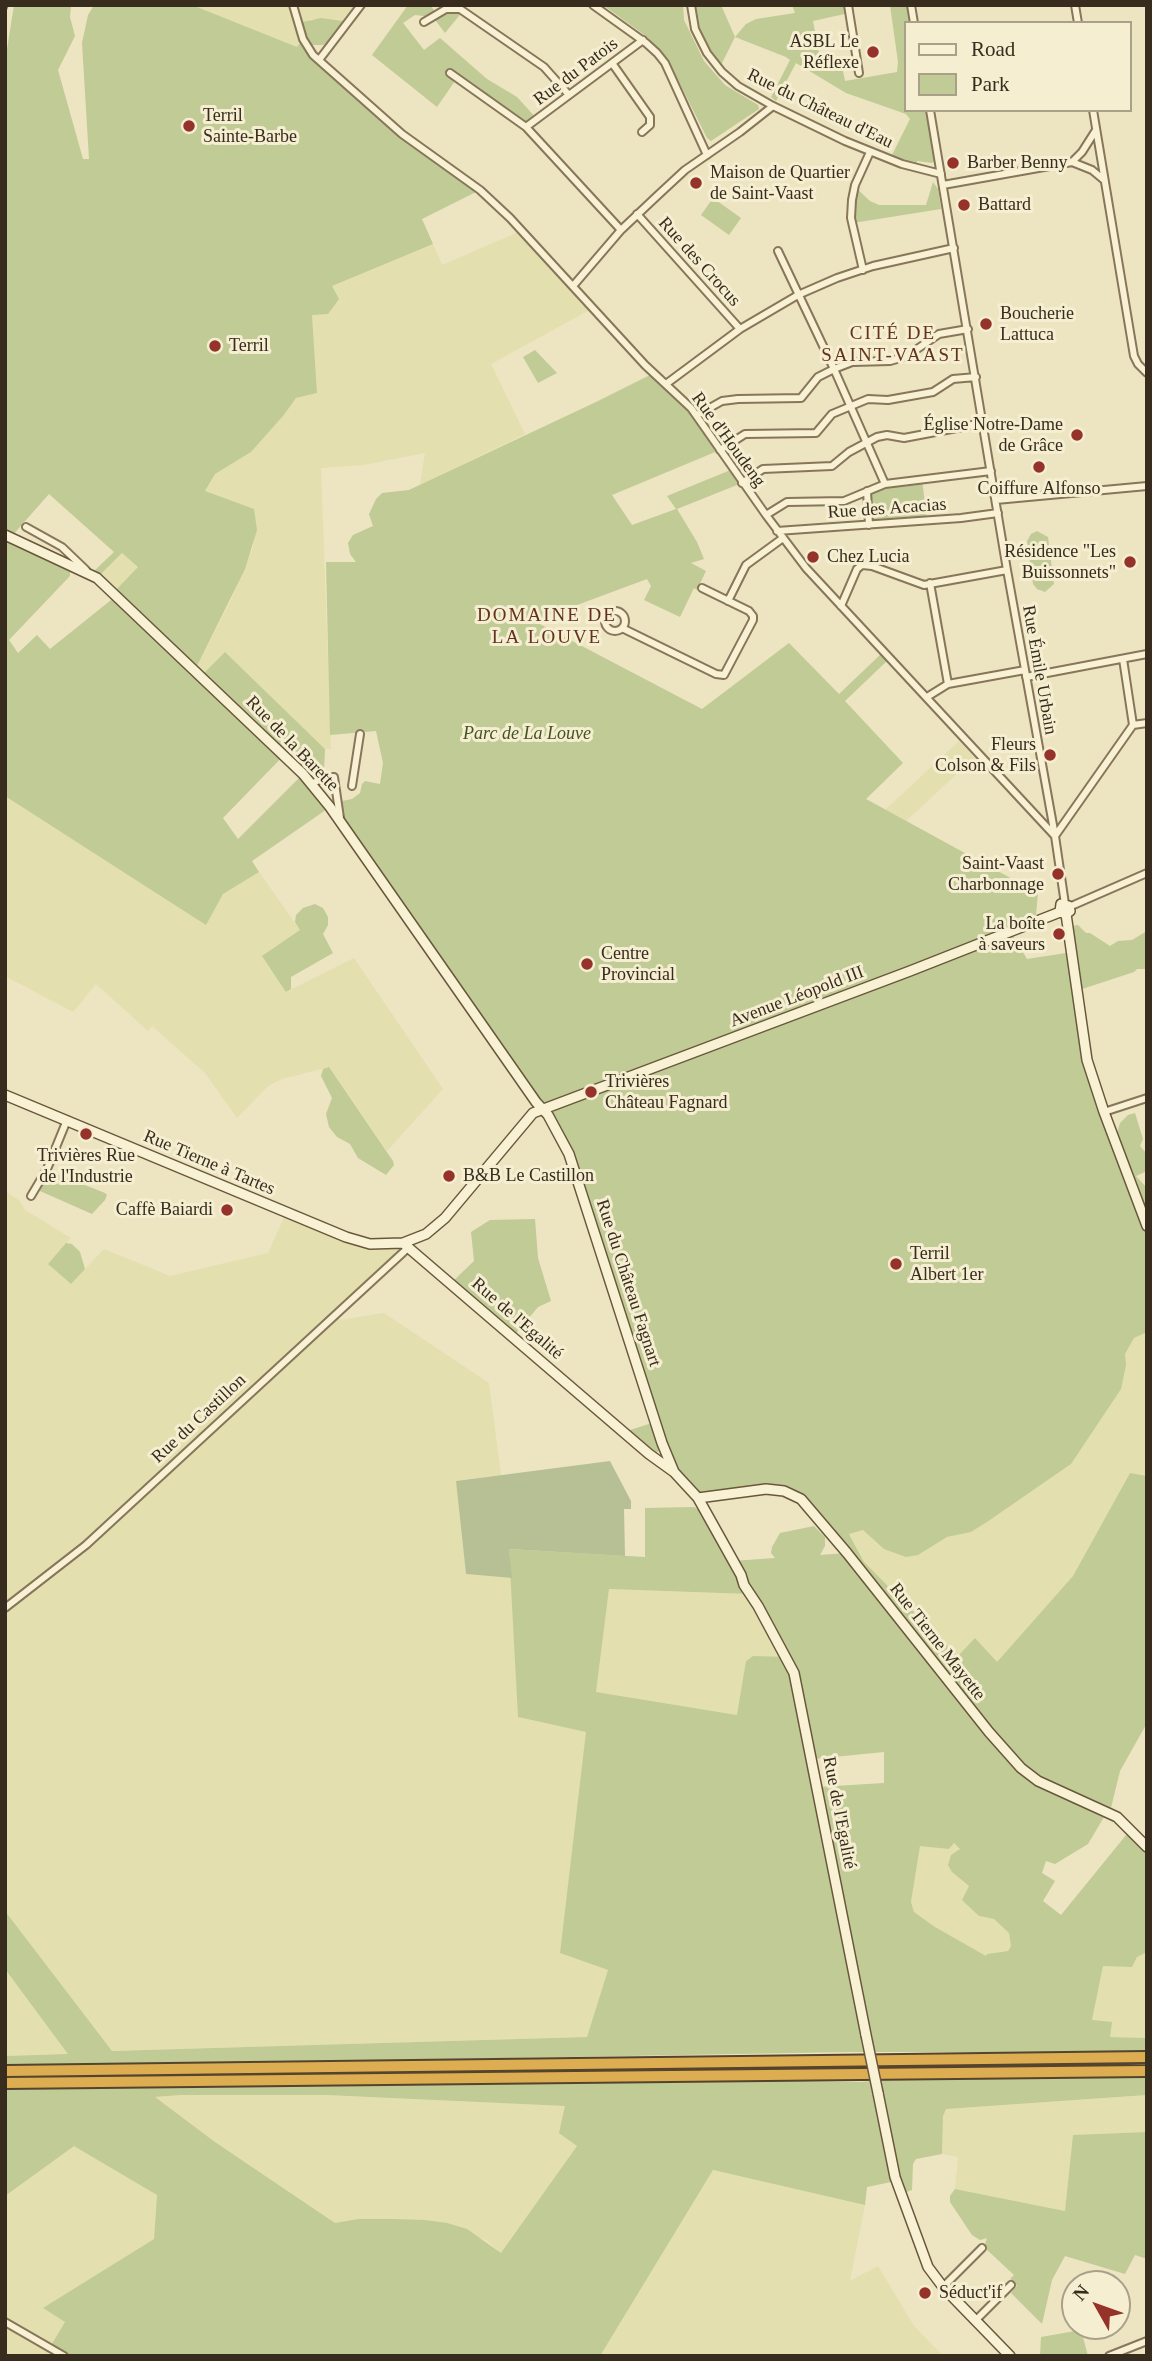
<!DOCTYPE html>
<html>
<head>
<meta charset="utf-8">
<style>
  body { margin:0 }
  #map { position:relative; width:1152px; height:2361px; overflow:hidden; background:#ede4c1; font-family:"Times New Roman",serif }
  canvas { display:block }
  .frame { position:absolute; inset:0; border:7px solid #372c1d; pointer-events:none }
  .legend { position:absolute; left:904px; top:21px; width:228px; height:91px; box-sizing:border-box; background:#f5eed1; border:2px solid #a9a089; margin:0; padding:9px 12px; list-style:none; font-size:21px; color:#372c1d }
  .legend li { display:flex; align-items:center; gap:14px; height:35px }
  .legend b { width:35px; border:2px solid #a9a089 }
  .north { position:absolute; left:1061px; top:2270px; width:70px; height:70px; box-sizing:border-box; background:#f5eed1; border:2px solid #a9a089; border-radius:50%; rotate:310deg; font-size:19px; font-weight:700; line-height:28px; text-align:center; color:#372c1d }
  .north::after { content:''; display:block; margin:auto; width:24px; height:32px; background:#95332a; clip-path:polygon(50% 0,100% 100%,50% 72%,0 100%) }
</style>
</head>
<body>
<div id="map">
<canvas width="1152" height="2361"></canvas>
<div class="frame"></div>
<ul class="legend">
<li><b style="height:9px;background:#f8f1d4"></b>Road</li>
<li><b style="height:19px;background:#c0cb96"></b>Park</li>
</ul>
<div class="north">N</div>
</div>
<script>
const g = document.querySelector('canvas').getContext('2d');
g.lineJoin = 'round';
function paint(path, color) { g.fillStyle = color; g.fill(path, 'evenodd'); }
const poly = rows => new Path2D(rows.map(r => 'M' + r).join(''));
function stroke(path, color, width, dash) { g.strokeStyle = color; g.lineWidth = width; g.lineCap = dash ? 'butt' : 'round'; g.setLineDash(dash || []); g.stroke(path); }
function drawText(font, color, halo, rows, align = 'center') {
  g.font = font + ' "Times New Roman",serif'; g.lineWidth = 6; g.setLineDash([]); g.textBaseline = 'middle'; g.strokeStyle = halo; g.fillStyle = color; for (const [text, x, y, turn = 0] of rows) {
    g.save(); g.translate(x, y); g.rotate((+turn || 0) * Math.PI / 180); g.textAlign = isNaN(turn) ? turn : align; if (halo) g.strokeText(text, 0, 0); g.fillText(text, 0, 0); g.restore();
  }
}
const farmland = poly([
  [192,5,361,5,347,24,339,19,310,19,303,39,297,47],
  [521,231,593,308,491,364,525,434,420,485,425,453,363,465,321,468,331,749,325,749,225,652,201,676,195,670,231,600,253,547,254,509,204,492,215,474,251,452,283,416,296,398,317,393,312,314,331,286,433,244,442,265],
  [122,553,138,567,113,593,97,578],
  [959,741,974,758,906,821,885,810],
  [5,796,206,924,223,894,259,872,300,930,286,992,354,958,443,1089,387,1151,329,1067,282,1079,268,1086,237,1118,205,1073,152,1026,148,1031,96,984,73,1012,5,976],
  [5,1191,20,1201,25,1210,71,1238,48,1264,71,1284,104,1249,170,1276,268,1253,286,1213,346,1237,409,1247,336,1316,341,1320,384,1313,489,1383,501,1475,456,1481,466,1574,512,1578,518,1717,587,1732,560,1953,608,1970,587,2037,112,2051,5,1911],
  [1147,1332,1147,1476,1130,1473,1073,1576,997,1662,959,1656,864,1562,849,1533,863,1530,884,1549,918,1555,947,1537,971,1532,987,1522,1071,1464,1109,1407,1126,1365,1125,1354,1134,1338],
  [609,1589,749,1594,786,1657,749,1658,746,1661,738,1715,596,1692],
  [953,1843,960,1849,952,1872,969,1886,979,1916,994,1919,1009,1933,1011,1946,1008,1951,987,1954,987,1957,935,1927,914,1912,911,1902,920,1845,949,1849],
  [1146,1952,1147,2038,1110,2037,1092,2020,1103,1965,1137,1957],
  [5,1969,69,2054,5,2056],
  [180,2095,326,2095,565,2106,577,2146,502,2254,486,2240,425,2220,358,2219,335,2223,215,2142,154,2097],
  [1147,2095,1147,2132,1074,2135,1065,2211,955,2189,958,2157,942,2154,943,2115,946,2109],
  [74,2145,157,2195,154,2239,44,2308,65,2322,50,2347,53,2349,44,2356,5,2356,5,2196],
  [713,2170,865,2205,850,2281,878,2266,914,2326,943,2356,600,2356]
]);
const green = poly([
  [14,5,71,5,70,17,75,36,58,70,83,159,89,159,82,43,88,15,94,5,192,5,297,47,303,39,298,23,321,18,344,21,347,24,333,39,323,45,312,45,305,39,313,55,402,134,480,190,422,219,433,244,332,286,339,299,328,314,312,315,317,393,296,398,283,416,251,452,215,474,205,491,254,509,257,530,245,569,195,670,201,676,225,652,325,749,324,770,319,775,311,771,289,750,223,818,238,839,303,774,330,807,252,861,259,872,223,894,206,925,5,796,5,62],
  [49,494,114,552,91,574,97,578,122,553,138,567,113,593,116,596,50,649,37,635,18,653,9,640,70,576,70,564,11,537],
  [408,5,430,5,437,14,446,9,463,11,445,33,433,17,415,15,403,23,424,50,440,38,487,79,517,97,537,119,526,127,457,78,437,107,372,55],
  [603,5,683,5,684,20,704,61,725,85,758,105,759,109,711,141,707,138,667,58,643,34],
  [691,5,721,5,735,37,746,24,756,19,795,13,792,5,848,5,849,13,813,21,822,69,842,66,845,81,897,72,898,62,890,5,911,5,914,23,905,23,905,110,930,110,938,158,932,163,917,161,916,168,890,159,910,119,906,114,846,93,796,63,776,101,771,97,790,60,786,57,735,37,719,69,698,38],
  [933,182,938,189,941,209,853,223,855,187,870,201,879,205,926,205],
  [713,198,741,218,729,235,701,215],
  [535,350,557,373,538,383,523,357],
  [654,373,694,411,720,450,612,495,632,525,676,509,667,496,733,469,742,483,677,509,697,542,704,559,691,563,706,571,697,590,694,588,680,617,644,600,651,586,647,579,534,621,702,709,789,643,839,694,881,654,888,660,845,701,903,763,866,799,1038,893,1036,915,1037,921,1011,932,1027,959,1066,953,1073,995,1077,995,1087,1060,1107,1111,1117,1133,1120,1123,1128,1115,1135,1113,1143,1139,1140,1146,1147,1154,1147,1171,1136,1176,1147,1188,1147,1332,1134,1338,1125,1354,1126,1365,1121,1389,1071,1464,987,1522,971,1532,947,1537,918,1555,906,1557,884,1549,863,1530,849,1534,864,1562,958,1656,975,1638,997,1662,1073,1576,1130,1473,1147,1476,1147,1723,1120,1771,1110,1812,1107,1812,1088,1844,1055,1864,1046,1861,1042,1873,1055,1881,1043,1901,1061,1915,1131,1829,1147,1847,1147,1952,1137,1957,1132,1967,1103,1966,1092,2020,1112,2022,1110,2037,1147,2038,1147,2052,850,2052,5,2067,5,2056,68,2054,5,1969,5,1911,112,2051,587,2037,608,1970,560,1953,586,1732,518,1717,509,1549,645,1557,645,1508,694,1507,700,1510,733,1561,775,1558,771,1553,772,1547,780,1533,814,1526,825,1537,825,1546,820,1555,846,1553,809,1507,784,1491,698,1498,661,1447,658,1452,653,1452,624,1432,655,1422,569,1154,340,821,337,802,352,799,360,793,362,784,365,781,380,784,383,763,376,731,330,735,326,562,356,562,350,554,348,543,353,535,373,526,369,514,376,499,382,493,409,490,596,402],
  [742,1576,755,1596,785,1657,753,1656,746,1661,737,1715,596,1692,609,1589,749,1594],
  [884,1752,884,1783,818,1787,813,1759],
  [954,1843,960,1849,951,1855,948,1865,952,1872,969,1886,962,1900,979,1916,994,1919,1009,1933,1011,1946,1008,1951,987,1954,986,1956,935,1927,914,1912,911,1902,920,1846,949,1849],
  [922,479,927,521,869,525,867,491],
  [1037,531,1048,537,1054,584,1045,592,1037,589,1033,584,1027,541,1031,534],
  [315,904,323,908,328,917,328,925,323,934,333,953,291,977,291,989,286,992,262,956,300,930,295,922,296,915,303,908],
  [1078,925,1086,933,1090,933,1110,946,1118,941,1132,940,1147,931,1147,969,1137,969,1134,972,1076,991,1068,927],
  [329,1067,393,1161,394,1165,386,1175,358,1158,350,1144,337,1137,329,1127,326,1114,332,1098,321,1076,323,1069],
  [52,1172,105,1193,107,1195,105,1200,92,1214,40,1191,46,1176],
  [535,1219,538,1258,551,1301,538,1307,513,1337,451,1283,474,1261,471,1232,490,1220],
  [66,1243,72,1244,80,1252,85,1269,71,1284,48,1264],
  [1147,2076,1147,2095,946,2109,943,2116,942,2154,916,2159,913,2164,912,2190,901,2194,896,2181,867,2187,865,2205,713,2170,600,2356,64,2356,50,2347,65,2322,43,2308,154,2239,157,2195,74,2146,5,2196,5,2088,669,2079,860,2082,898,2079],
  [180,2095,326,2095,565,2106,559,2133,577,2146,501,2253,467,2229,447,2223,425,2220,394,2219,358,2219,335,2223,215,2142,155,2097],
  [1147,2132,1147,2259,1135,2255,1125,2274,1065,2256,1052,2280,1042,2324,1011,2293,1017,2286,1010,2279,1014,2275,984,2247,987,2238,980,2240,972,2235,950,2202,950,2196,955,2189,1065,2211,1073,2135],
  [1081,2330,1088,2356,1040,2356,1041,2337]
]);
const cemetery = poly([
  [610,1461,631,1501,631,1509,624,1509,625,1556,509,1549,512,1578,466,1574,456,1481]
]);
const street = poly([
  [293,5,303,39,313,55,402,134,480,190,510,218,645,365,691,408,766,515,806,568,1055,836],
  [593,5,646,43,657,53,665,63,707,155],
  [691,5,695,29,707,53,722,72,738,86,773,106,845,141,902,164,941,174],
  [848,5,859,73],
  [911,5,914,23],
  [1075,5,1078,23],
  [424,22,446,9,460,9,544,67,569,95],
  [319,60,361,5],
  [612,63,650,117,650,125,642,132],
  [450,73,526,127,621,230],
  [930,110,1007,570,1055,836,1065,904],
  [1093,110,1134,356,1138,364,1147,373],
  [526,127,643,40],
  [1072,162,1092,170,1104,180],
  [943,185,1072,162,1082,152,1096,130],
  [637,214,740,329],
  [778,251,834,369,885,484],
  [863,270,851,218,852,200,855,185,870,152],
  [573,286,621,230,657,196,685,170,740,132,773,106],
  [666,384,740,329,798,295,837,278,873,266,954,248],
  [697,415,722,401,738,399,801,398,818,377,834,369,852,362,890,361,907,356,939,334,968,329],
  [720,450,745,434,816,433,832,414,868,399,888,400,933,392,953,379,976,377],
  [742,483,763,469,832,466,849,452,877,437,887,435,904,438,983,423],
  [867,491,869,525],
  [996,500,1147,486],
  [766,515,787,502,844,501,885,484,991,471],
  [26,527,62,547,86,570],
  [777,531,961,518,998,513],
  [930,583,948,684],
  [728,601,746,565,783,538],
  [841,606,857,569,862,565,872,566,924,585,1007,570],
  '605 621a10 10 0 1 1 20 0a10 10 0 1 1-20 0Z',
  [622,628,716,674,724,675,753,620,753,616,749,611,702,588],
  [1123,659,1133,725],
  [1026,677,1147,654],
  [927,697,948,684,1025,670],
  [1133,725,1147,723],
  [312,784,322,778,334,777,340,818],
  [352,786,360,734],
  [1055,836,1133,725],
  [1069,907,1147,873],
  [1104,1112,1147,1098],
  [31,1196,47,1169,67,1120],
  [5,1608,86,1545,409,1247],
  [943,2287,982,2248],
  [975,2321,1011,2285],
  [5,2322,64,2356],
  [1109,2356,1147,2341]
]);
const secondary = poly([
  [5,535,97,578,303,774,330,807,536,1102,548,1115,569,1154,662,1443,674,1472],
  [1066,914,1087,1060,1104,1112,1147,1226],
  [5,1095,346,1237,370,1244,403,1243,426,1234,445,1218,533,1113,910,971,1060,912,1066,914,1070,911,1069,906,1061,904,1060,912],
  [403,1243,649,1454,674,1472,698,1498,741,1575,744,1585,758,1606,794,1673,866,2035],
  [698,1498,766,1489,784,1491,801,1499,847,1553,989,1732,1021,1768,1038,1781,1117,1817,1147,1847],
  [878,2093,895,2177,928,2267,943,2287,1010,2356]
]);
const highway = poly([
  [5,2071,1147,2057],
  [5,2083,1147,2071]
]);
const rail = poly([
  [5,13,7,5]
]);
const secondaryBridge = poly([
  [866,2035,878,2093]
]);
const markers = [
  [873,52,7,"#95332a"],
  [189,126,7,"#95332a"],
  [953,163,7,"#95332a"],
  [696,183,7,"#95332a"],
  [964,205,7,"#95332a"],
  [986,324,7,"#95332a"],
  [215,346,7,"#95332a"],
  [1077,435,7,"#95332a"],
  [1039,467,7,"#95332a"],
  [813,557,7,"#95332a"],
  [1130,562,7,"#95332a"],
  [1050,755,7,"#95332a"],
  [1058,874,7,"#95332a"],
  [1059,934,7,"#95332a"],
  [587,964,7,"#95332a"],
  [591,1092,7,"#95332a"],
  [86,1134,7,"#95332a"],
  [449,1176,7,"#95332a"],
  [227,1210,7,"#95332a"],
  [896,1264,7,"#95332a"],
  [925,2293,7,"#95332a"]
];
const poiNames = [
  ["ASBL Le",859,42,"right"],
  ["Réflexe",859,63,"right"],
  ["Terril",203,116],
  ["Sainte-Barbe",203,137],
  ["Barber Benny",967,163],
  ["Maison de Quartier",710,173],
  ["de Saint-Vaast",710,194],
  ["Battard",978,205],
  ["Boucherie",1000,314],
  ["Lattuca",1000,335],
  ["Terril",229,346],
  ["Église Notre-Dame",1063,425,"right"],
  ["de Grâce",1063,446,"right"],
  ["Coiffure Alfonso",1039,489,"center"],
  ["Résidence \"Les",1116,552,"right"],
  ["Buissonnets\"",1116,573,"right"],
  ["Chez Lucia",827,557],
  ["Fleurs",1036,745,"right"],
  ["Colson & Fils",1036,766,"right"],
  ["Saint-Vaast",1044,864,"right"],
  ["Charbonnage",1044,885,"right"],
  ["La boîte",1045,924,"right"],
  ["à saveurs",1045,945,"right"],
  ["Centre",601,954],
  ["Provincial",601,975],
  ["Trivières",605,1082],
  ["Château Fagnard",605,1103],
  ["Trivières Rue",86,1156,"center"],
  ["de l'Industrie",86,1177,"center"],
  ["B&B Le Castillon",463,1176],
  ["Caffè Baiardi",213,1210,"right"],
  ["Terril",910,1254],
  ["Albert 1er",910,1275],
  ["Séduct'if",939,2293]
];
const streetNames = [
  ["Rue du Patois",576,72,-37],
  ["Rue du Château d'Eau",820,109,26],
  ["Rue des Crocus",699,262,48],
  ["Rue d'Houdeng",728,440,54],
  ["Rue des Acacias",887,509,-4],
  ["Rue Émile Urbain",1039,670,80],
  ["Rue de la Barette",292,744,46],
  ["Avenue Léopold III",797,997,-21],
  ["Rue Tierne à Tartes",209,1163,23],
  ["Rue du Château Fagnart",628,1283,72],
  ["Rue de l'Egalité",517,1319,41],
  ["Rue du Castillon",199,1419,-43],
  ["Rue Tierne Mayette",937,1642,52],
  ["Rue de l'Egalité",839,1813,79]
];
const parkNames = [
  ["Parc de La Louve",527,734]
];
const neighbourhoodNames = [
  ["CITÉ DE",893,334],
  ["SAINT-VAAST",893,356],
  ["DOMAINE DE",547,616],
  ["LA LOUVE",547,638]
];
paint(farmland, '#e3dfaf');
paint(green, '#c0cb96');
paint(cemetery, '#b7c095');
stroke(street, '#877659', 10);
stroke(secondary, '#69573c', 12);
stroke(highway, '#54432d', 14);
stroke(street, '#f8f1d4', 6);
stroke(secondary, '#f8f1d4', 9);
stroke(highway, '#ddad52', 10);
stroke(rail, '#372c1d', 2.5, [12, 12]);
stroke(secondaryBridge, '#69573c', 12, []);
stroke(secondaryBridge, '#f8f1d4', 9);
for (const [x, y, r, color] of markers) { const dot = new Path2D(); dot.arc(x, y, r, 0, 2 * Math.PI); g.fillStyle = color; g.fill(dot); stroke(dot, '#f5eed1', 2.5); }
drawText('18px', '#372c1d', '#f5eed1', poiNames, 'left');
drawText('18px', '#372c1d', '#f5eed1', streetNames);
drawText('italic 18px', '#435324', '#f5eed1', parkNames);
g.letterSpacing = '2px';
drawText('19px', '#63321d', '#f5eed1', neighbourhoodNames);
g.letterSpacing = '0px';
</script>
</body>
</html>
